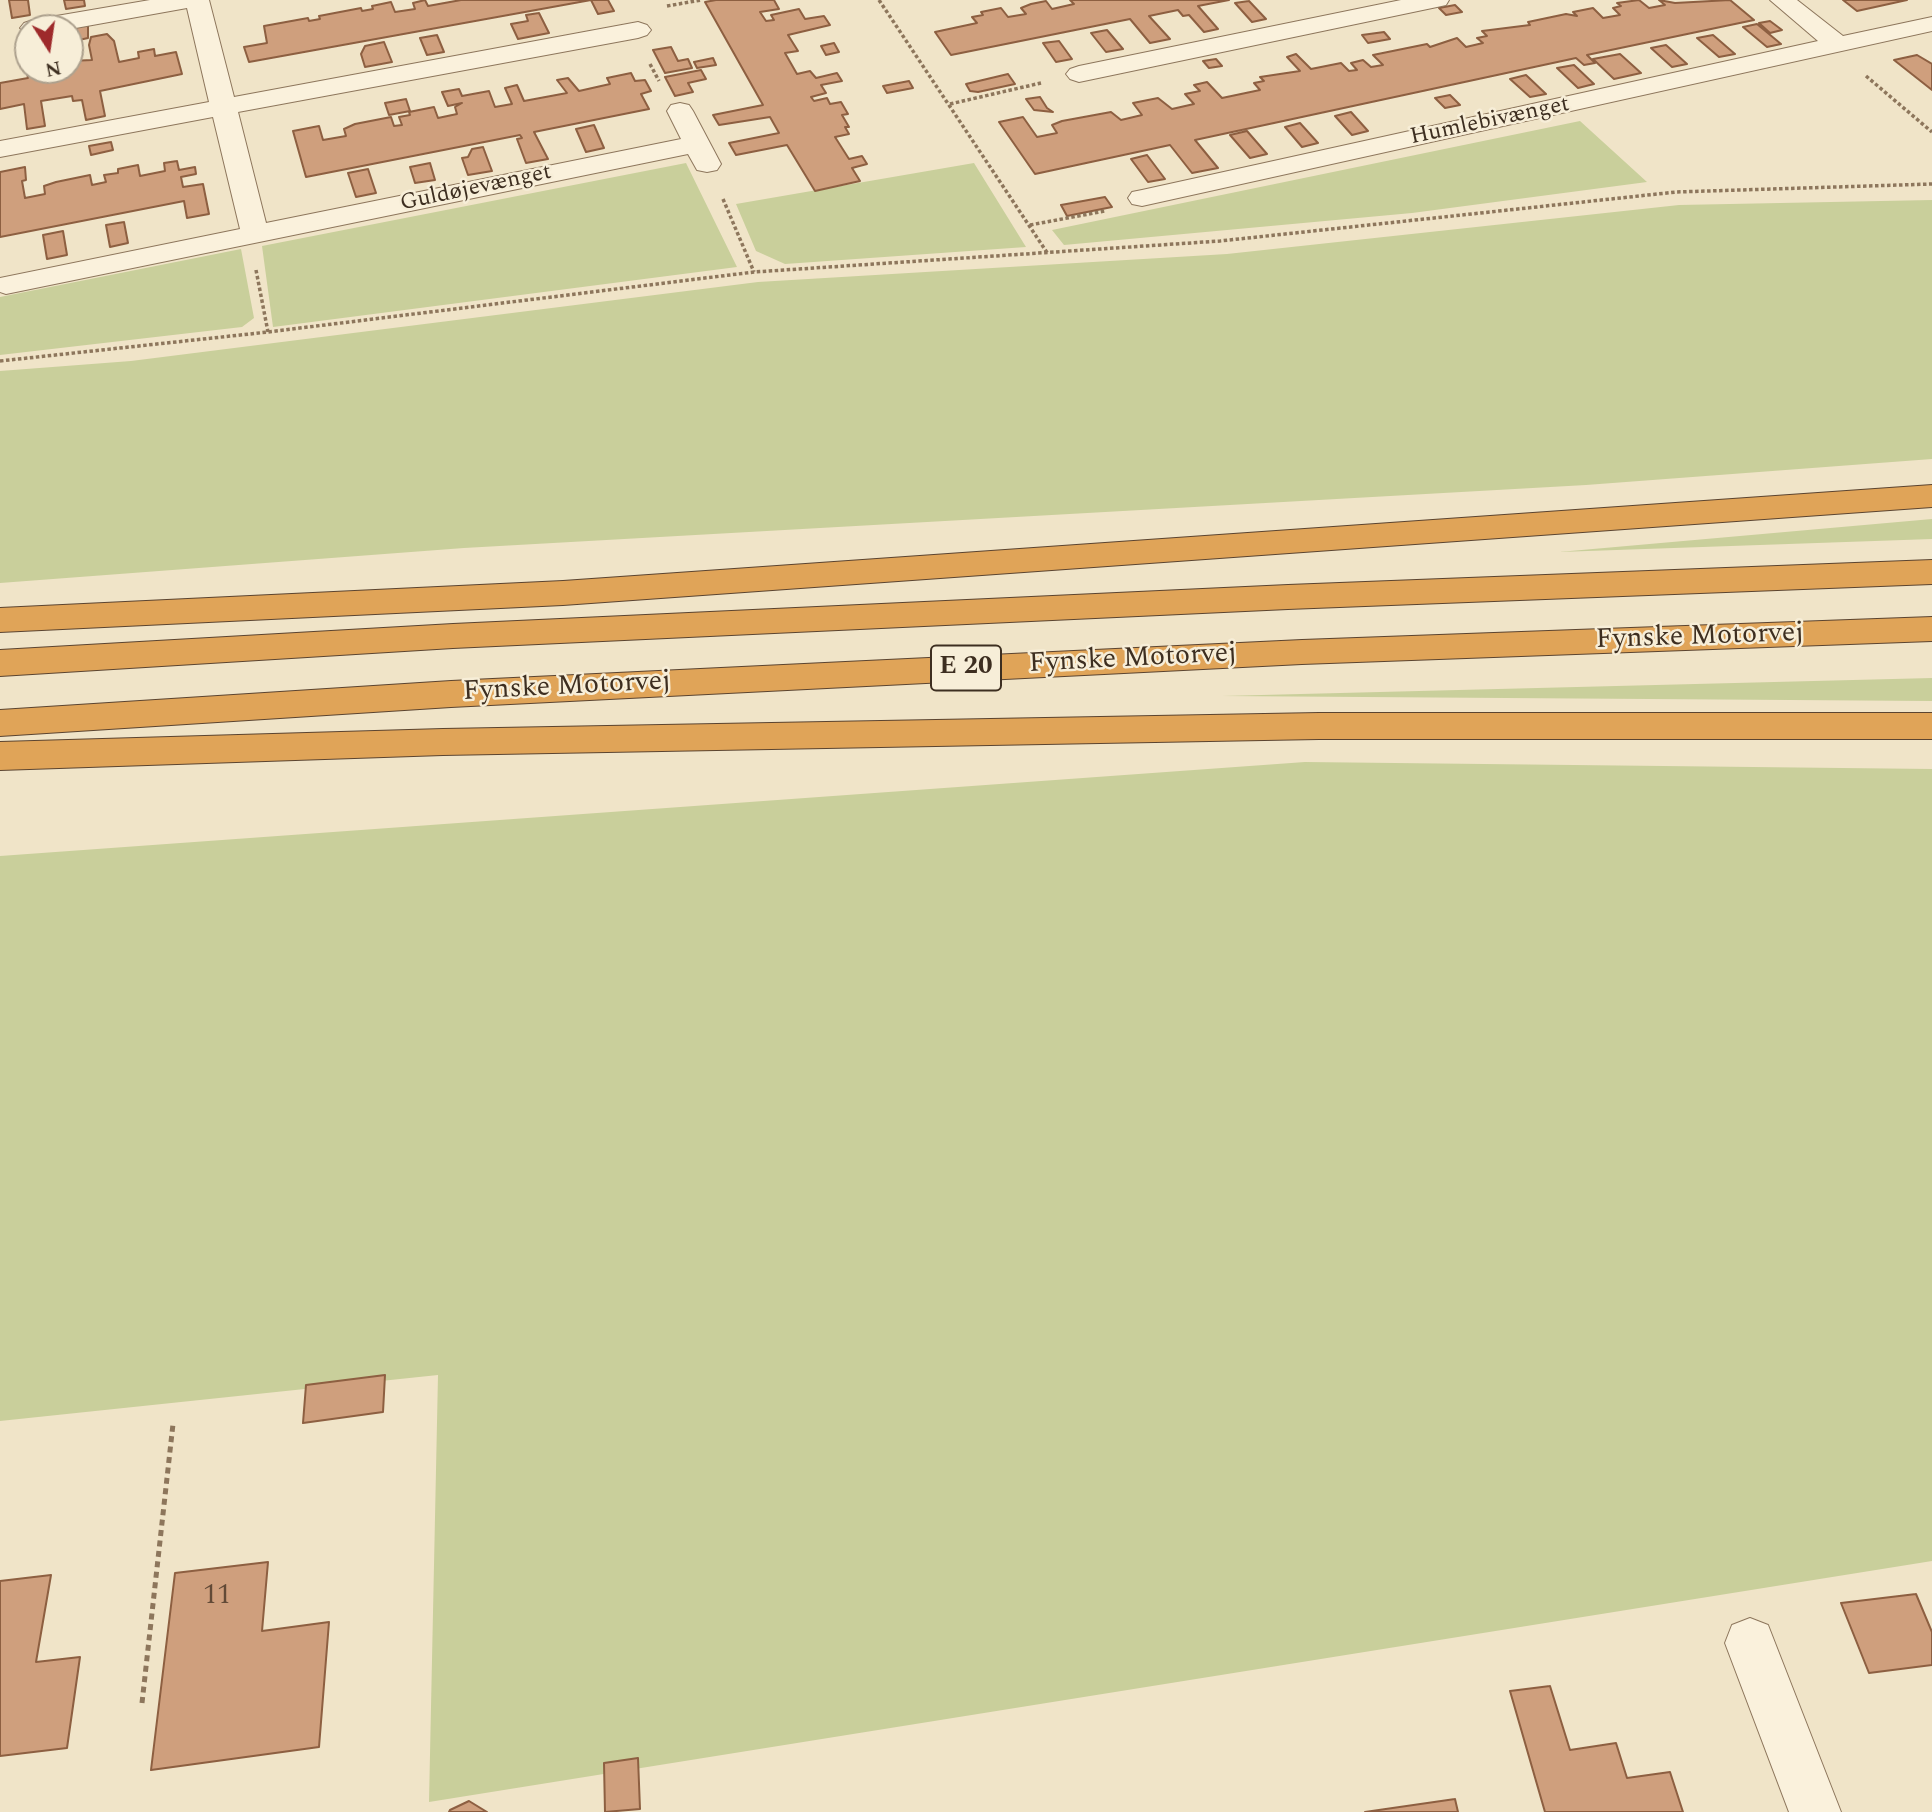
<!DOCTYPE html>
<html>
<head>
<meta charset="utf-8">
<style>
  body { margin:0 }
  #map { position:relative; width:1932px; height:1812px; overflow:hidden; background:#f0e4c8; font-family:Spectral,serif }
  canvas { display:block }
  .north { position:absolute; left:14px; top:14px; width:70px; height:70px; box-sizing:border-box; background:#f7eed8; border:2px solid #ada18e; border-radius:50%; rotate:168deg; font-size:19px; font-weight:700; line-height:28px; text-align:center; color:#3d2e20 }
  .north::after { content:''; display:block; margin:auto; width:24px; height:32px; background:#9e2a2b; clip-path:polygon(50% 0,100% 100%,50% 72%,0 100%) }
</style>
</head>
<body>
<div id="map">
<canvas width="1932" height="1812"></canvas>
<div class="north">N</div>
</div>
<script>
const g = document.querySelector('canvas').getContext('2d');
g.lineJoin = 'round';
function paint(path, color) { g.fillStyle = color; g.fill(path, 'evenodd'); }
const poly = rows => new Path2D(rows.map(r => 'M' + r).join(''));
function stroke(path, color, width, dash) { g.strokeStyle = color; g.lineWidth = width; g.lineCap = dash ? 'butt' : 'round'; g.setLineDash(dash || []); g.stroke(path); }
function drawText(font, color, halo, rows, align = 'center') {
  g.font = font + ' Spectral,serif'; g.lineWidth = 5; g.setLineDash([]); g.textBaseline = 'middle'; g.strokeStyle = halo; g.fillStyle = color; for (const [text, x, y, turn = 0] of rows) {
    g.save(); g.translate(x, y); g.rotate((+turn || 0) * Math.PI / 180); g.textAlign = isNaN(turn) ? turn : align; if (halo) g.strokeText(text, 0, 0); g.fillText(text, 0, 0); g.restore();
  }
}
const green = poly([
  [1580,121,1647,182,1412,213,1064,245,1052,230],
  [686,163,737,267,273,327,262,246],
  [974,163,1026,247,785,264,756,251,736,204],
  [1932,200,1932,459,1586,485,464,548,0,583,0,371,131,361,758,282,1227,254,1679,205],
  [241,249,254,318,242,327,0,355,0,297],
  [1932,519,1932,539,1559,552],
  [1932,678,1932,701,1222,696],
  [1305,762,1932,769,1932,1561,429,1802,438,1375,0,1421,0,856]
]);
const building = poly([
  [9,0,28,0,30,15,12,18,9,0],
  [64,0,84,0,85,6,66,9,64,0],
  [425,0,428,6,461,0,608,0,614,11,598,14,591,0,249,62,244,47,267,43,264,26,308,18,309,21,320,19,319,16,361,8,362,11,373,9,372,6,391,2,395,12,415,9,413,3,425,0],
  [716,0,774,0,779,9,760,12,766,21,774,20,771,15,799,9,805,19,824,16,830,25,788,35,798,51,785,53,797,74,810,71,816,78,837,73,842,81,821,85,826,93,811,97,814,101,827,98,830,104,841,102,848,114,842,115,849,127,845,127,849,134,835,137,849,159,862,156,867,164,852,168,860,181,815,191,787,145,736,155,729,143,779,133,770,117,719,125,713,115,763,105,705,2,716,0],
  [1070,0,1229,0,1198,6,1218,29,1204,32,1189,15,1183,16,1178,10,1149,16,1170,39,1150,43,1130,19,951,55,935,32,977,23,972,17,983,15,981,12,1001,8,1008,17,1026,14,1021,8,1031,4,1046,1,1052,9,1074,4,1070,0],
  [1639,0,1649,8,1665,5,1659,0,1675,3,1730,0,1754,20,1587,55,1595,63,1584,65,1576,58,1195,140,1218,168,1192,173,1170,145,1035,174,999,122,1023,117,1037,137,1057,133,1052,125,1062,121,1111,112,1121,120,1142,115,1133,103,1158,98,1172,109,1194,104,1185,94,1200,91,1194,85,1207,82,1222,98,1260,90,1254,83,1264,81,1260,77,1300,71,1287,57,1296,54,1311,69,1341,63,1349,71,1357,70,1351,63,1363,60,1371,67,1383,65,1373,55,1427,44,1430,47,1457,38,1466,47,1483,43,1477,38,1487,36,1482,31,1530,25,1528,22,1566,14,1577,16,1573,12,1593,8,1603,18,1620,15,1613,8,1621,6,1617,3,1639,0],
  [1843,0,1907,0,1857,11,1843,0],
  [1249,1,1266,19,1252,22,1235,3,1249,1],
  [1455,5,1462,12,1446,15,1439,8,1455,5],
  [539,13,549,33,518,39,511,24,528,21,526,15,539,13],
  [1770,21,1782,30,1770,33,1759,23,1770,21],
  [1757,24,1781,44,1767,47,1743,27,1757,24],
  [88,25,88,38,79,40,76,27,88,25],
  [1107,30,1123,49,1106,52,1091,33,1107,30],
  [1384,32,1390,39,1368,43,1362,35,1384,32],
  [107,34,114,41,119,62,139,58,138,52,154,49,155,56,176,52,182,74,100,91,105,116,86,120,82,100,73,101,72,96,41,101,45,126,27,129,24,104,0,109,0,83,28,78,27,72,36,70,70,70,70,61,92,60,89,45,91,37,107,34],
  [437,35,444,52,427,55,420,38,437,35],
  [1713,35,1735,54,1719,57,1697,38,1713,35],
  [1059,41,1072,59,1056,62,1043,43,1059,41],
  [384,42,392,62,365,67,361,54,365,46,384,42],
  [834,43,839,52,826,55,821,46,834,43],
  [1666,45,1687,64,1672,67,1651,48,1666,45],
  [671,47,678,61,688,59,692,68,665,73,653,50,671,47],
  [1620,54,1641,73,1614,79,1593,59,1620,54],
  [1917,55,1932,64,1932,90,1894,60,1917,55],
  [713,58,716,65,697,68,694,62,713,58],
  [1216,59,1222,66,1209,68,1203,61,1216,59],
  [1574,65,1594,84,1578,88,1557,68,1574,65],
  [701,70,706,79,688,83,693,92,675,96,665,77,701,70],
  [631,73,635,81,645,80,651,91,641,94,649,109,534,132,548,159,526,163,517,139,522,138,520,135,306,177,293,131,319,126,323,140,346,136,344,129,355,124,391,117,394,126,402,125,399,117,410,115,409,112,434,107,438,118,457,114,455,107,462,103,448,106,442,92,459,89,462,96,489,91,495,107,512,104,505,88,517,85,524,101,567,93,557,80,568,78,579,91,610,84,607,78,631,73],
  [1008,74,1015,84,978,92,970,91,966,84,1008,74],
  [1526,75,1546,94,1530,97,1510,79,1526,75],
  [909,81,913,88,887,93,883,86,909,81],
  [1450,95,1460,105,1445,108,1435,98,1450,95],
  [1040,97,1047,108,1053,112,1034,110,1026,99,1040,97],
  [406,99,410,111,389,115,385,103,406,99],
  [1351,112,1368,131,1352,135,1335,116,1351,112],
  [1300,123,1318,143,1302,147,1285,127,1300,123],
  [594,125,604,148,586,152,576,129,594,125],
  [1247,131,1267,154,1250,158,1230,135,1247,131],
  [111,142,113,150,91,155,89,146,111,142],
  [483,147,492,171,468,175,462,158,468,157,472,149,483,147],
  [1147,155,1165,179,1148,182,1131,159,1147,155],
  [177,161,179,170,195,167,196,174,181,177,183,187,203,184,209,214,187,218,184,201,0,237,0,172,25,167,26,180,22,181,25,198,45,194,44,186,56,182,90,175,92,185,106,182,104,175,118,173,118,169,138,165,140,176,165,171,164,163,177,161],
  [430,163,435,180,415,183,410,167,430,163],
  [368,169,376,193,356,197,348,173,368,169],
  [1105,197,1112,207,1067,216,1061,205,1105,197],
  [124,222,128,243,110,247,106,225,124,222],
  [63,231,67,255,47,259,43,235,63,231],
  [385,1375,383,1412,303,1423,306,1385,385,1375],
  [268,1562,262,1631,329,1622,319,1747,151,1770,175,1573,268,1562],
  [51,1575,36,1662,80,1657,67,1748,0,1756,0,1581,51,1575],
  [1916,1594,1932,1632,1932,1665,1869,1673,1841,1603,1916,1594],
  [1550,1686,1570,1750,1616,1743,1627,1778,1670,1772,1683,1812,1545,1812,1510,1691,1550,1686],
  [638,1758,640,1809,605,1812,604,1763,638,1758],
  [1455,1799,1458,1812,1365,1812,1455,1799],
  [469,1801,487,1812,449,1812,450,1810,469,1801]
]);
const pathFar1 = poly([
  [879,0,1048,254],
  [667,6,701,0],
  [650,64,659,81],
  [1866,76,1932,132],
  [950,104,1041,83],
  [723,199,754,272],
  [1030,225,1105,211],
  [256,270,268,332],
  [0,361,268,332,754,272,1220,241,1676,192,1932,184]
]);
const path = poly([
  [142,1703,173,1424]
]);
const street = poly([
  [150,0,209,0,234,97,638,22,647,25,651,30,647,35,638,38,238,112,266,223,681,139,667,111,671,105,680,103,689,105,693,111,721,164,717,170,707,172,697,170,688,154,6,294,0,292,0,278,240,229,213,117,0,157,0,141,209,102,187,8,70,29,28,28,28,34,20,28,24,23,33,20,150,0],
  [1401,0,1449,0,1446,5,1437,7,1079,82,1070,79,1066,74,1070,69,1079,66,1401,0],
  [1770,0,1797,0,1843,36,1932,17,1932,31,1142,206,1132,204,1128,198,1132,192,1142,190,1818,41,1770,0],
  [1750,1618,1768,1625,1841,1812,1789,1812,1725,1643,1732,1625,1750,1618]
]);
const highway = poly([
  [1932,485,1932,507,563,605,0,632,0,608,563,581,1932,485],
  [1932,560,1932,584,1288,609,453,648,0,676,0,650,453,624,1288,585,1932,560],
  [1932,617,1932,641,1302,664,451,707,0,736,0,710,451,681,1302,640,1932,617],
  [1319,713,1932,713,1932,739,1319,739,443,755,0,770,0,742,443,729,1319,713]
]);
const farStreetnames = [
  ["Humlebivænget",1490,122,-12],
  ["Guldøjevænget",476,189,-12]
];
const shields = [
  [966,668,70]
];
const shieldNames = [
  ["E 20",966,668]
];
const streetNames = [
  ["Fynske Motorvej",1700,638,-2],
  ["Fynske Motorvej",1133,660,-3],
  ["Fynske Motorvej",567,688,-3]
];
const nearNumbernames = [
  ["11",217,1598]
];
paint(green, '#c9cf9b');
paint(building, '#cf9f7d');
stroke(building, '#8d5f41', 2);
stroke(street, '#8d765c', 2);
stroke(highway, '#5b4430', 2);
stroke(pathFar1, '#8d765c', 3.5, [3.5, 2.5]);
stroke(path, '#8d765c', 5, [6, 4.5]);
paint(street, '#faf1dc');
paint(highway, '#e0a458');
drawText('23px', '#3d2e20', '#f7eed8', farStreetnames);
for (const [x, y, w] of shields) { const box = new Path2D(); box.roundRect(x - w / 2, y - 22.5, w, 45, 5); g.fillStyle = '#f7eed8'; g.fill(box); stroke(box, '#3d2e20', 2); }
drawText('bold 26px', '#3d2e20', null, shieldNames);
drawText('28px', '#3d2e20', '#f7eed8', streetNames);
drawText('28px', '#624a37', null, nearNumbernames);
</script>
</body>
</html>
